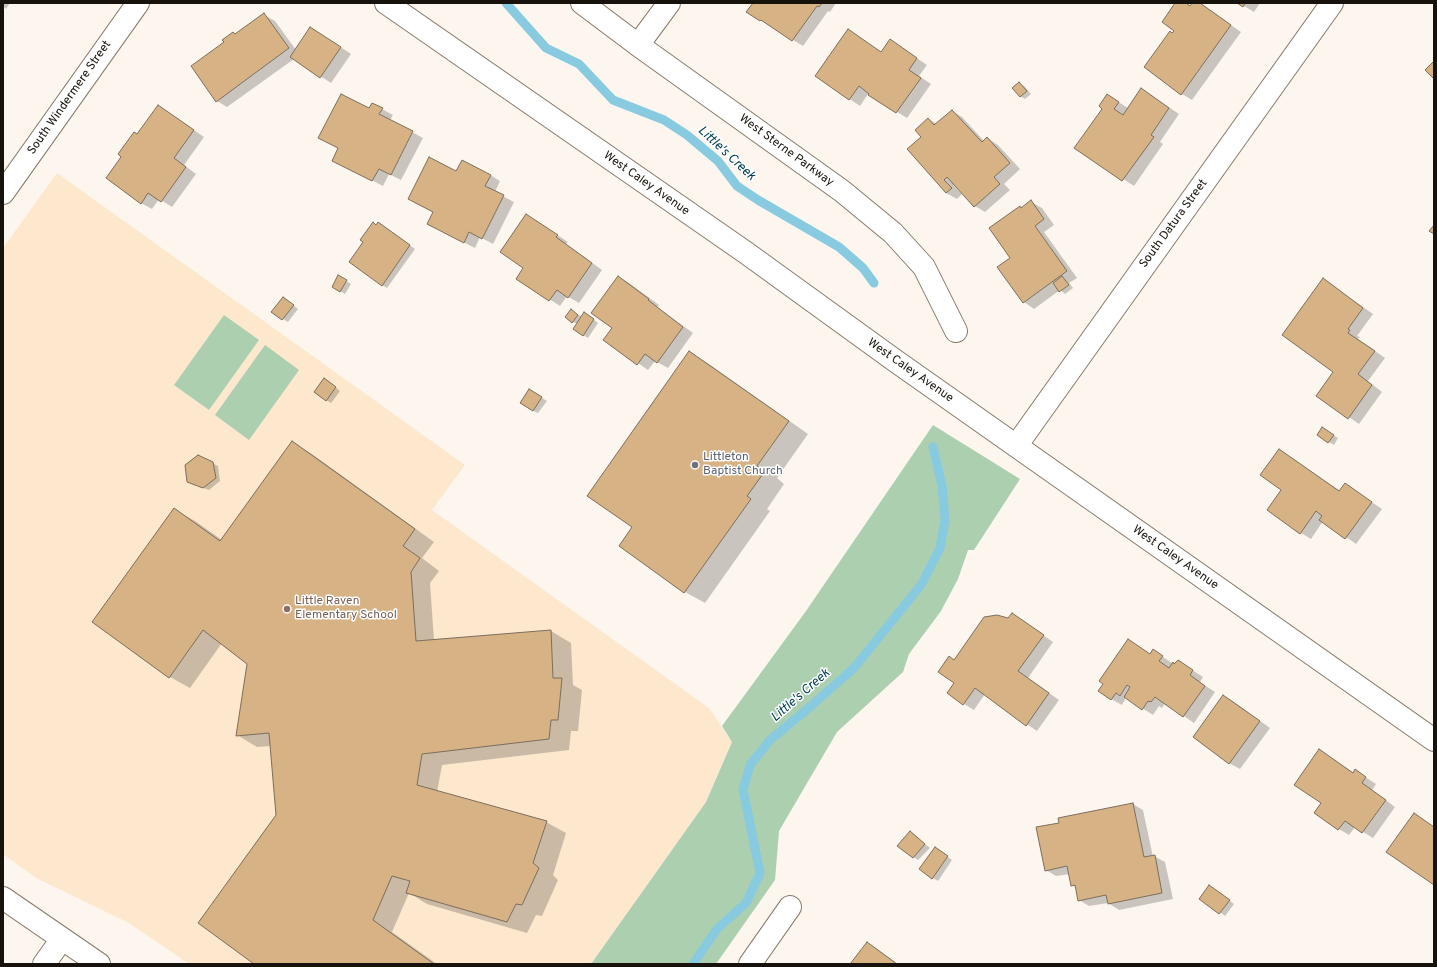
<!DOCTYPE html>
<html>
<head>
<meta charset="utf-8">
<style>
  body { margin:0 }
  #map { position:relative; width:1437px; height:967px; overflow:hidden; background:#fdf6ee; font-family:Overpass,sans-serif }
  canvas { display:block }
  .frame { position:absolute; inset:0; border:4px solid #17120b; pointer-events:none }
</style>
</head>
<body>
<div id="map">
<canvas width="1437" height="967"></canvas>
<div class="frame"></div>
</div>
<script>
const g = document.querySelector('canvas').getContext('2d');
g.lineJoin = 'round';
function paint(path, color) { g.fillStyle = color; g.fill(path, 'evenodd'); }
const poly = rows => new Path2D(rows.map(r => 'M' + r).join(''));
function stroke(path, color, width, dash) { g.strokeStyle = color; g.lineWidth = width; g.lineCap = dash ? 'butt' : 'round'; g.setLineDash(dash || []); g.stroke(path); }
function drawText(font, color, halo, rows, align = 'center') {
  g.font = font + ' Overpass,sans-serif'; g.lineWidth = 3; g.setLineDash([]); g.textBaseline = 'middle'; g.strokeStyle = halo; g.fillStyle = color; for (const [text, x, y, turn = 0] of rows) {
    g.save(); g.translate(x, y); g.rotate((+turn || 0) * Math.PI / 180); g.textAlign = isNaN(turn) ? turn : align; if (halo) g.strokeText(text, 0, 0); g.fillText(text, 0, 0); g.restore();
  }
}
const built = poly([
  [57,173,465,465,432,510,709,708,732,742,706,802,591,964,189,964,129,923,36,878,3,854,3,248]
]);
const green = poly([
  [224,315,259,340,209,410,174,385],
  [265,345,299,370,249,440,215,415],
  [933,425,1020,479,974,550,968,550,958,579,941,611,909,654,903,672,837,732,779,831,775,880,716,964,591,964,706,802,732,742,722,726,806,611]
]);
const shadow = poly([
  [3,3,10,3,6,9,4,7,3,8],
  [754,3,836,3,830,12,828,11,803,46,760,20],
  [1176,3,1186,3,1191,6,1193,3,1199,3,1241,32,1192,100,1182,94,1145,67,1175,30],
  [1239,3,1260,3,1254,12],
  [264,15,275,21,296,50,321,34,351,54,331,83,294,59,227,107,217,101,225,42,233,33,236,35],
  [848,30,882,53,890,40,927,65,919,76,931,84,907,118,868,94,860,106,816,76],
  [1019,83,1024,86,1031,94,1025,99,1020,96],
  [1142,89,1179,114,1160,142,1163,144,1134,186,1076,148,1103,108,1107,95,1128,108],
  [370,109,382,109,393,115,390,120,423,138,401,180,389,174,383,186,344,166],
  [952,111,962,117,984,141,987,138,998,145,1020,169,1004,184,1010,190,985,212,975,206,956,185,954,186,962,194,957,199,946,193,908,149,922,137,928,119,937,124],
  [168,112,204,137,184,165,196,174,172,207,159,199,152,209,141,203,122,156,137,135],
  [457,172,490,175,500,181,495,192,514,202,493,244,480,237,475,248,439,230,434,212],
  [1031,202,1042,208,1054,225,1044,232,1077,278,1069,283,1073,288,1065,294,1060,290,1034,309,1024,302,1012,258,1020,207,1022,208],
  [527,215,568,242,566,244,602,270,579,303,567,296,560,306,517,278,525,268],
  [377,225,383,226,415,249,387,288,382,285],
  [339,277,351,284,345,294,333,287],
  [619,277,629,283,659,305,657,307,693,333,668,368,655,361,648,370,605,340,614,328],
  [1323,280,1333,286,1373,314,1357,336,1360,337,1358,339,1385,358,1368,381,1382,392,1359,424,1317,395,1334,372],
  [288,301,298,309,288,322,283,319],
  [571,310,582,317,589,316,598,323,588,338,583,335,577,324,573,322],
  [690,352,709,364,808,434,777,478,784,484,767,509,770,511,705,603,685,592,620,546,633,527],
  [329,382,340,391,331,403,326,400],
  [534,393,547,401,538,413,533,411],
  [1327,431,1338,438,1334,445,1329,442],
  [292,442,312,454,434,542,422,558,439,571,430,583,434,640,551,631,571,643,573,685,582,690,578,731,571,731,569,750,442,765,437,792,546,822,566,833,553,875,558,880,542,916,536,915,527,933,427,904,409,893,392,932,437,964,256,964,277,816,271,746,257,747,237,735,249,663,222,643,190,688,170,677,175,510,195,521,222,540],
  [1280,450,1340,491,1345,484,1382,509,1356,544,1323,521,1311,539,1301,533,1283,490],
  [212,463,218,466,220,481,209,490,193,484],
  [1012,614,1053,642,1028,678,1059,700,1037,731,994,702,995,701,985,694,974,710,964,704,956,683,955,660,1009,620],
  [1128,640,1151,655,1154,651,1175,665,1178,661,1203,677,1200,682,1215,692,1194,723,1165,703,1162,708,1159,706,1153,715,1126,698,1122,705,1111,699],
  [1224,696,1234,702,1270,728,1240,769,1229,763],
  [1319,750,1354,773,1356,771,1376,784,1372,790,1395,807,1373,838,1355,827,1349,835,1339,829],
  [1133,804,1143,810,1153,857,1154,856,1165,862,1173,899,1119,910,1108,903,1089,906,1079,900,1076,887,1072,885,1070,874,1056,876,1046,870,1060,823],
  [910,832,930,848,918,860,899,846],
  [940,851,952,860,938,881,933,878],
  [1210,886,1234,904,1225,916,1201,898],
  [867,943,877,949,898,964,852,964]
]);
const stream = poly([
  [506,3,546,48,579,64,613,100,664,120,687,135,718,161,737,186,758,200,839,247,863,268,874,283],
  [693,964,717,929,746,903,760,873,743,790,750,765,770,740,811,706,854,668,921,585,940,548,945,520,942,486,933,447]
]);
const building = poly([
  [753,3,822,3,819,7,817,6,792,41,761,20,760,21,746,12,753,3],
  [1175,3,1186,3,1190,6,1192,3,1200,3,1231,25,1181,95,1144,67,1170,31,1172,33,1174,31,1162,22,1175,3],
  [1237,3,1245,3,1243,7,1237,3],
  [264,13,289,48,216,102,191,66,224,42,222,40,233,32,235,34,264,13],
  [310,27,341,47,320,78,290,57,310,27],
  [848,29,881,52,890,39,917,58,909,70,921,78,896,113,868,95,869,94,859,86,849,100,815,76,848,29],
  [1434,61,1434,79,1425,70,1434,61],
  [1019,82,1027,91,1020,97,1012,88,1019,82],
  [1141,88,1169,108,1151,135,1154,137,1122,181,1074,148,1102,109,1099,106,1107,94,1119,102,1114,109,1123,115,1141,88],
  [341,94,369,108,372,103,383,108,379,114,413,131,391,175,379,169,372,181,332,161,338,148,318,138,341,94],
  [158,105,194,130,174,158,186,167,161,202,148,193,141,204,106,178,121,157,118,154,134,132,137,134,158,105],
  [952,110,982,142,987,137,1010,163,994,177,1000,184,974,207,947,177,944,180,952,188,946,193,907,149,921,137,915,130,928,118,934,125,952,110],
  [429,157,456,171,462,160,491,175,485,186,504,195,482,239,469,232,464,243,427,224,433,212,408,199,429,157],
  [1031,200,1044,219,1035,226,1067,271,1023,303,997,267,1010,258,989,228,1020,206,1021,208,1031,200],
  [526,214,558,235,556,237,592,263,568,298,557,290,549,301,516,279,523,268,500,252,526,214],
  [373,222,376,225,378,222,410,245,382,286,349,262,363,242,360,240,373,222],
  [1434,225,1434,234,1429,231,1434,225],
  [338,275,347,280,340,292,332,287,338,275],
  [618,276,649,299,648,300,683,327,657,363,645,354,637,365,603,340,612,328,591,313,618,276],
  [1062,276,1069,285,1059,292,1053,283,1062,276],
  [1323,278,1363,308,1348,329,1350,330,1348,333,1375,351,1358,374,1372,385,1348,419,1316,396,1333,372,1282,335,1323,278],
  [283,297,294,305,282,320,271,312,283,297],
  [571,309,578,315,572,323,565,317,571,309],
  [584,312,594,319,583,336,573,329,584,312],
  [689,351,789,421,757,466,765,471,747,496,751,499,684,593,619,546,632,527,587,496,689,351],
  [324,378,336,387,326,401,314,392,324,378],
  [529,389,542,397,533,411,520,403,529,389],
  [1322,427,1334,435,1328,443,1317,435,1322,427],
  [292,441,415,529,403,546,420,558,411,572,416,641,551,630,553,678,562,678,558,720,551,720,549,739,422,754,417,785,547,821,533,863,539,868,522,905,516,904,507,922,406,893,410,881,392,876,373,920,434,964,254,964,198,923,276,815,269,733,236,736,247,664,203,630,169,678,92,622,174,508,220,541,292,441],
  [1279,449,1339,491,1345,483,1372,502,1345,539,1319,520,1322,516,1316,511,1300,534,1267,510,1281,490,1260,475,1279,449],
  [198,455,213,462,216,478,203,488,187,482,185,465,198,455],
  [1012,613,1044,635,1018,671,1049,693,1026,726,975,688,963,705,947,693,954,683,938,672,949,656,954,660,984,617,997,615,1008,618,1012,613],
  [1128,639,1150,654,1153,649,1163,656,1159,661,1169,668,1173,662,1174,664,1178,660,1193,670,1190,675,1205,686,1183,717,1155,697,1151,702,1148,701,1142,710,1124,697,1130,687,1127,685,1120,696,1116,693,1111,700,1098,691,1103,684,1099,681,1128,639],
  [1223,695,1260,721,1229,764,1193,737,1223,695],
  [1319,749,1353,773,1355,769,1366,777,1362,783,1386,800,1362,833,1345,821,1338,830,1314,813,1321,803,1294,785,1319,749],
  [1133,803,1144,857,1155,855,1162,893,1108,904,1106,895,1078,901,1075,885,1071,886,1067,866,1045,871,1036,827,1059,823,1058,818,1133,803],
  [1414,813,1434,827,1434,885,1386,852,1414,813],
  [910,831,925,844,913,858,897,846,910,831],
  [935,847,948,856,932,879,919,869,935,847],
  [1209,885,1230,900,1219,914,1199,899,1209,885],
  [867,942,897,964,850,964,867,942]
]);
const street = poly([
  [386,3,745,252,897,362,1434,740],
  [582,3,638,45,842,191,893,233,924,267,956,331],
  [638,45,669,3],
  [3,193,138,3],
  [1016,446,1332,3],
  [3,898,99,964],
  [44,964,62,939],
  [750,964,790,907]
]);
const markers = [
  [695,465,4,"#6b7280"],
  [287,609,4,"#8d6e63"]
];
const streetNames = [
  ["South Windermere Street",70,98,-55],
  ["West Sterne Parkway",786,151,36],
  ["West Caley Avenue",646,184,35],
  ["South Datura Street",1174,224,-54],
  ["West Caley Avenue",910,371,35],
  ["West Caley Avenue",1175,558,35]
];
const worshipNames = [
  ["Littleton",703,458],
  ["Baptist Church",703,472]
];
const educationNames = [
  ["Little Raven",295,602],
  ["Elementary School",295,616]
];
const waterNames = [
  ["Little's Creek",726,154,43],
  ["Little's Creek",801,696,-41]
];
paint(built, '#fde8ce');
paint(green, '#accfb0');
paint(shadow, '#0003');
stroke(stream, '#88cae0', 9);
paint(building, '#d6b285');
stroke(building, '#7c6e5d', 1);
stroke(street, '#877968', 24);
stroke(street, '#fff', 22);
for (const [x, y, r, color] of markers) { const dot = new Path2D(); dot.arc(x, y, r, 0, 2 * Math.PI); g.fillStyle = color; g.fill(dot); stroke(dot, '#fff', 1.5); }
drawText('12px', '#17120b', '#fff', streetNames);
drawText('12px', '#5b616d', '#fff', worshipNames, 'left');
drawText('12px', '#785e54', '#fff', educationNames, 'left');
drawText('italic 13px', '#044150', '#fff', waterNames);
</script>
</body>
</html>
